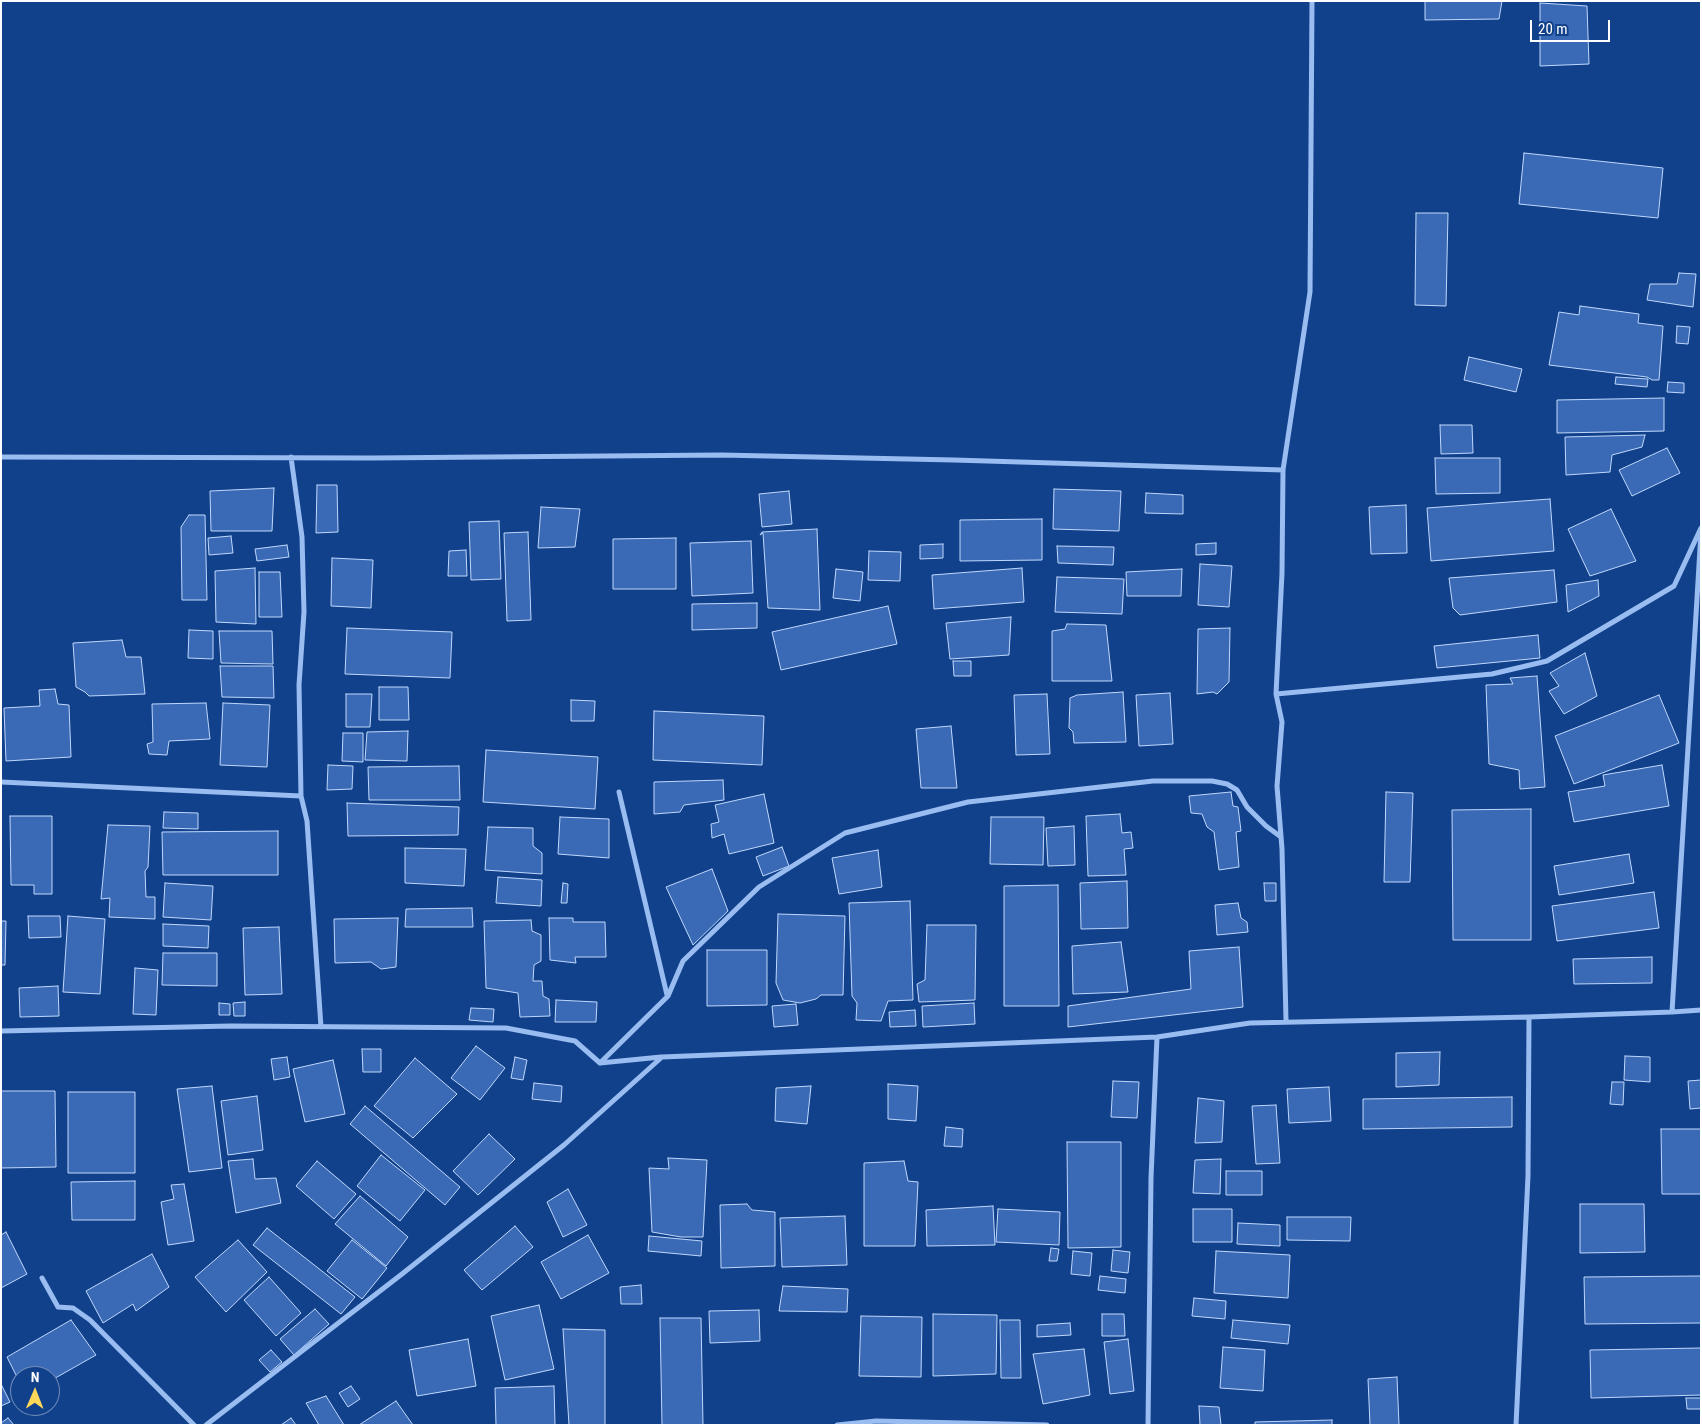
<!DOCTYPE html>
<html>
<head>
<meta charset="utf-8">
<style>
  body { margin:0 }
  #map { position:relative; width:1702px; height:1426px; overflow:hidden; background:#12418b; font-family:"Roboto Condensed",sans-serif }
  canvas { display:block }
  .frame { position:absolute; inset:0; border:2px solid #fff; pointer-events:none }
  .north { position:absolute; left:10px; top:1366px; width:50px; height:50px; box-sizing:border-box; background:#12418b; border:1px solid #718db9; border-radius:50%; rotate:1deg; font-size:14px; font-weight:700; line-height:20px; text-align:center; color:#fff }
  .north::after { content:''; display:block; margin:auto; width:18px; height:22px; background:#ffd759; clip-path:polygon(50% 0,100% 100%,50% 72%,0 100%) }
  .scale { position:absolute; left:1530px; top:20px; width:80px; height:22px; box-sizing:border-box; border:2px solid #fff; border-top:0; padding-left:6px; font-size:15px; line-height:18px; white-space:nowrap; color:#fff; -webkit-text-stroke:4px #12418b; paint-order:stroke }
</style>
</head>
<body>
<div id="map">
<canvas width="1702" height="1426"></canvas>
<div class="frame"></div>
<div class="north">N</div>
<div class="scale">20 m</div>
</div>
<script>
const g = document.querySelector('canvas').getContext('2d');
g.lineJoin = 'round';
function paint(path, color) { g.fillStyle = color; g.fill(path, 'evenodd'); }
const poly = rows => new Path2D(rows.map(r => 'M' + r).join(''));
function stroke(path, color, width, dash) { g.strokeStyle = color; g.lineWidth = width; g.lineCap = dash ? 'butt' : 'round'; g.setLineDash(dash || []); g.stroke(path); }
const building = poly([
  [1425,1,1502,1,1499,19,1425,20,1425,1],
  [1540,3,1587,6,1589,64,1540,66,1540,3],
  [1524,153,1663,168,1658,218,1519,204,1524,153],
  [1416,213,1448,213,1446,306,1415,305,1416,213],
  [1679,273,1696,274,1693,307,1647,300,1650,284,1677,284,1679,273],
  [1580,306,1639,314,1638,323,1663,326,1659,380,1652,380,1647,377,1549,365,1559,312,1579,315,1580,306],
  [1677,326,1690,327,1688,344,1676,343,1677,326],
  [1469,357,1522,369,1516,392,1464,380,1469,357],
  [1616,377,1648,379,1647,387,1615,384,1616,377],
  [1668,382,1684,383,1684,393,1667,392,1668,382],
  [1664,398,1664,431,1557,433,1557,400,1664,398],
  [1440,425,1472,425,1473,453,1441,454,1440,425],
  [1645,435,1642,447,1612,455,1610,472,1566,475,1565,437,1645,435],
  [1667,448,1680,473,1632,496,1619,470,1667,448],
  [1435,458,1500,458,1500,493,1436,494,1435,458],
  [317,485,337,485,338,532,316,533,317,485],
  [274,488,272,531,211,531,210,491,274,488],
  [1054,489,1121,491,1119,531,1053,529,1054,489],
  [789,491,792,524,762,527,759,494,789,491],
  [1146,493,1183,495,1183,514,1145,513,1146,493],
  [1550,499,1554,551,1431,561,1427,508,1550,499],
  [1406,505,1407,553,1371,554,1369,507,1406,505],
  [541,507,580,509,575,547,538,548,541,507],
  [1611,509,1636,561,1590,576,1568,529,1611,509],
  [189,515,205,515,207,600,182,600,181,527,189,515],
  [1042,519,1042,560,960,561,960,520,1042,519],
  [499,521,501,579,471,580,469,522,499,521],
  [817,529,820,610,768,608,763,533,760,535,762,532,817,529],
  [528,532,531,620,507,621,504,533,528,532],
  [231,536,233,553,209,555,208,538,231,536],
  [676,538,676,589,613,589,613,539,676,538],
  [751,541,753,593,692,596,690,543,751,541],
  [1216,543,1216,554,1196,555,1196,544,1216,543],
  [943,544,943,558,920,559,920,545,943,544],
  [287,545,289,557,257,561,255,549,287,545],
  [1057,546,1114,547,1113,565,1058,563,1057,546],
  [466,550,467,576,448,576,449,551,466,550],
  [869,551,901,552,900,581,868,580,869,551],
  [332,558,373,560,371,608,331,606,332,558],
  [1200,564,1232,566,1229,607,1198,605,1200,564],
  [255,568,256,624,216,622,215,571,255,568],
  [1022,568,1024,602,934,609,932,575,1022,568],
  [836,569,863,572,860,601,833,598,836,569],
  [1182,569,1181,596,1127,596,1126,572,1182,569],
  [1554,570,1557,602,1460,615,1453,608,1449,578,1554,570],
  [259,572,280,572,282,617,259,617,259,572],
  [1057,577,1124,579,1122,614,1055,612,1057,577],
  [1598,580,1599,596,1568,612,1566,585,1598,580],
  [757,603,757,628,692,630,692,604,757,603],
  [888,606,897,644,781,670,772,632,888,606],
  [1011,617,1009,655,950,659,946,623,1011,617],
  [1067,624,1106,625,1112,681,1052,681,1052,631,1065,629,1067,624],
  [347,628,452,632,450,678,345,674,347,628],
  [1230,628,1229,682,1217,694,1213,692,1197,694,1198,629,1230,628],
  [189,630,213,631,213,659,188,658,189,630],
  [219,631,272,631,273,664,221,663,219,631],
  [1538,635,1540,658,1437,668,1434,646,1538,635],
  [122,640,126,657,141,657,145,694,89,696,85,692,76,687,73,643,122,640],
  [1585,653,1597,696,1564,714,1549,691,1559,686,1550,673,1585,653],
  [953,661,971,661,971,676,954,676,953,661],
  [220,666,273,666,274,698,222,697,220,666],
  [1537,676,1545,787,1520,789,1519,770,1489,764,1486,685,1513,684,1510,678,1537,676],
  [379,687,408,687,409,720,379,720,379,687],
  [55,689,58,704,69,705,71,757,6,761,4,708,40,706,39,690,55,689],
  [1123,692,1126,742,1074,743,1073,732,1069,728,1070,698,1077,695,1123,692],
  [1170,693,1173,744,1139,746,1136,695,1170,693],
  [346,694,372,694,370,727,346,727,346,694],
  [1047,694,1050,754,1016,755,1014,695,1047,694],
  [1659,695,1679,743,1574,784,1555,736,1659,695],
  [571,700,595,701,594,721,571,721,571,700],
  [206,703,210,739,169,741,167,755,149,754,147,744,153,742,152,704,206,703],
  [223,703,270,705,267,767,220,765,223,703],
  [654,711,764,716,762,765,653,760,654,711],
  [951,726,957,788,921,788,916,729,951,726],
  [408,731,407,761,365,760,367,732,408,731],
  [343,733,363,733,363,762,342,761,343,733],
  [486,750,598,757,595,809,483,802,486,750],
  [328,765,353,766,352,789,327,790,328,765],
  [1662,765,1669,806,1574,822,1568,792,1605,786,1603,775,1662,765],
  [459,766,460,800,369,800,368,767,459,766],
  [723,780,724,800,684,805,680,812,654,814,654,782,723,780],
  [1231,792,1233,806,1238,807,1241,831,1236,832,1239,867,1219,870,1214,832,1207,827,1202,814,1191,813,1189,796,1231,792],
  [1386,792,1413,793,1410,882,1384,882,1386,792],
  [764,794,774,843,729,854,724,834,712,838,711,824,719,822,715,805,764,794],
  [347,803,459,807,458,835,348,836,347,803],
  [1531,809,1531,940,1453,940,1452,810,1531,809],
  [164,812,198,813,198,829,163,828,164,812],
  [1120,814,1122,833,1131,832,1133,848,1124,849,1126,875,1088,876,1086,816,1120,814],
  [10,816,52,816,52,894,34,894,34,885,11,885,10,816],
  [560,817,609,819,609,858,558,854,560,817],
  [991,817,1044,817,1043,865,990,864,991,817],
  [108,825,150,826,148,867,145,871,146,897,155,897,155,919,109,917,110,898,101,899,108,825],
  [1074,826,1075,865,1048,866,1046,828,1074,826],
  [488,827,533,828,533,846,542,853,542,874,485,870,488,827],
  [278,831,278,875,163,875,162,832,278,831],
  [782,847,789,866,763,876,756,857,782,847],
  [405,848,466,849,464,886,405,883,405,848],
  [878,850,882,887,839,894,832,858,878,850],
  [1629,854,1634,883,1559,895,1554,866,1629,854],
  [712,869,728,911,693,945,666,887,712,869],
  [498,877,542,880,541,906,496,903,498,877],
  [1127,881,1128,928,1081,929,1080,883,1127,881],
  [165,883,213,886,211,920,163,917,165,883],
  [563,883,568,884,567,903,561,903,563,883],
  [1264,883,1276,883,1276,901,1265,901,1264,883],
  [1058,885,1059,1006,1004,1006,1004,886,1058,885],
  [1654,892,1659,928,1557,941,1552,906,1654,892],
  [910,901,913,1000,888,1001,881,1021,856,1020,857,1003,852,996,849,903,910,901],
  [1238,903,1241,918,1247,922,1248,932,1217,935,1215,905,1238,903],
  [472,908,473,927,405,927,406,909,472,908],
  [778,914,845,916,843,995,821,995,816,999,800,1003,783,1000,776,983,778,914],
  [28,916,60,916,61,937,29,938,28,916],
  [68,916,105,919,100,994,63,992,68,916],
  [398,918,396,967,381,969,371,962,335,963,334,919,398,918],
  [549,918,573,918,573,922,605,922,606,957,575,957,576,963,550,960,549,918],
  [531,920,532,931,541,935,541,961,534,965,533,981,542,981,543,996,549,999,550,1016,520,1017,518,993,486,988,484,921,531,920],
  [1,921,6,921,5,965,1,965,1,921],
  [163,924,209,926,208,948,163,946,163,924],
  [927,925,976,925,975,1000,919,1002,917,984,925,980,927,925],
  [279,927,282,994,245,995,243,928,279,927],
  [1121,942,1128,992,1073,994,1072,946,1121,942],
  [1239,947,1243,1007,1068,1027,1068,1006,1191,989,1189,951,1239,947],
  [707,950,767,950,767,1005,707,1006,707,950],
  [163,953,217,953,217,986,162,985,163,953],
  [1652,957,1652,983,1574,984,1573,959,1652,957],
  [135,968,158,970,156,1015,133,1014,135,968],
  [58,986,59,1016,20,1017,19,988,58,986],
  [556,1000,597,1002,596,1022,555,1022,556,1000],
  [245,1002,245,1016,234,1016,233,1003,245,1002],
  [219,1003,230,1004,230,1015,219,1015,219,1003],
  [974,1003,975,1024,923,1027,922,1006,974,1003],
  [796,1004,798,1025,774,1027,772,1006,796,1004],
  [471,1008,494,1009,493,1022,469,1020,471,1008],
  [915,1010,916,1026,890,1027,889,1012,915,1010],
  [476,1046,505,1068,480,1100,451,1078,476,1046],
  [362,1049,381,1049,381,1072,363,1072,362,1049],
  [1440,1052,1439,1085,1396,1087,1396,1053,1440,1052],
  [1625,1056,1650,1057,1650,1082,1624,1080,1625,1056],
  [287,1057,290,1077,274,1080,271,1059,287,1057],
  [515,1057,527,1060,523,1080,511,1078,515,1057],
  [415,1058,457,1094,413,1138,374,1106,415,1058],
  [333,1060,345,1114,305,1122,293,1069,333,1060],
  [1701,1080,1701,1108,1690,1109,1688,1081,1701,1080],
  [1113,1081,1139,1082,1137,1118,1111,1117,1113,1081],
  [1612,1082,1624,1082,1623,1105,1610,1104,1612,1082],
  [534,1083,562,1086,561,1102,532,1099,534,1083],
  [888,1084,918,1086,916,1121,888,1119,888,1084],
  [212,1086,222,1168,189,1172,177,1089,212,1086],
  [811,1086,807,1124,775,1121,776,1088,811,1086],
  [1329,1087,1331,1121,1289,1123,1287,1089,1329,1087],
  [1,1091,55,1091,56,1167,1,1168,1,1091],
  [68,1092,135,1092,135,1173,68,1173,68,1092],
  [257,1096,263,1150,228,1155,221,1101,257,1096],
  [1512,1097,1512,1127,1363,1129,1363,1099,1512,1097],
  [1198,1098,1224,1101,1222,1142,1195,1143,1198,1098],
  [1276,1105,1280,1163,1256,1164,1252,1106,1276,1105],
  [365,1106,460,1187,445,1205,350,1124,365,1106],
  [946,1127,963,1129,962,1147,944,1146,946,1127],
  [1661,1129,1701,1129,1701,1194,1662,1194,1661,1129],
  [489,1134,515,1159,478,1195,453,1171,489,1134],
  [1067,1142,1121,1142,1121,1247,1068,1248,1067,1142],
  [381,1155,425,1190,400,1221,357,1186,381,1155],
  [668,1158,707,1160,703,1237,681,1237,652,1232,649,1168,669,1169,668,1158],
  [253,1159,255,1179,276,1178,281,1203,236,1213,228,1161,253,1159],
  [1221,1159,1220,1194,1193,1193,1195,1160,1221,1159],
  [317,1161,356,1194,334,1219,296,1186,317,1161],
  [904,1161,908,1181,918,1182,915,1246,864,1246,864,1163,904,1161],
  [1226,1171,1262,1171,1262,1195,1226,1195,1226,1171],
  [135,1181,135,1220,72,1220,71,1182,135,1181],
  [184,1184,194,1241,168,1245,161,1202,174,1199,171,1185,184,1184],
  [568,1189,587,1225,563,1237,547,1202,568,1189],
  [360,1196,408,1237,386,1266,335,1224,360,1196],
  [747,1204,752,1210,775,1212,775,1266,721,1268,720,1205,747,1204],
  [1580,1204,1644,1204,1645,1252,1580,1253,1580,1204],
  [993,1206,995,1245,927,1246,926,1210,993,1206],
  [998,1209,1060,1212,1059,1245,996,1242,998,1209],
  [1193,1209,1232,1209,1232,1242,1193,1242,1193,1209],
  [845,1216,847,1265,782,1267,780,1218,845,1216],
  [1287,1217,1351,1217,1350,1241,1287,1240,1287,1217],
  [1238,1223,1280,1225,1280,1246,1237,1244,1238,1223],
  [515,1226,533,1247,482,1290,464,1270,515,1226],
  [267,1228,355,1297,341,1314,253,1245,267,1228],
  [6,1232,27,1274,1,1288,1,1235,6,1232],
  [588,1235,609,1273,561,1299,541,1262,588,1235],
  [649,1236,702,1241,701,1256,648,1251,649,1236],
  [238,1240,267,1272,226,1312,195,1277,238,1240],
  [352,1240,387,1268,362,1299,327,1271,352,1240],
  [1051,1248,1059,1249,1057,1261,1049,1261,1051,1248],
  [1113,1250,1130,1252,1128,1273,1111,1271,1113,1250],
  [1073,1251,1092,1253,1090,1276,1071,1274,1073,1251],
  [1216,1251,1290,1255,1288,1298,1214,1293,1216,1251],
  [152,1254,169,1287,136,1311,133,1304,103,1323,86,1291,152,1254],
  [1100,1276,1126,1279,1125,1293,1098,1290,1100,1276],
  [1701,1276,1701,1323,1585,1324,1584,1277,1701,1276],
  [269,1277,301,1313,276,1336,244,1300,269,1277],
  [641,1285,642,1304,621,1304,620,1287,641,1285],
  [783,1286,848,1289,847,1312,779,1311,783,1286],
  [1194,1298,1226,1301,1225,1319,1192,1316,1194,1298],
  [539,1305,554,1369,505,1380,491,1316,539,1305],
  [315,1309,329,1324,294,1355,280,1339,315,1309],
  [759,1310,760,1341,710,1343,709,1311,759,1310],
  [933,1314,997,1315,996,1374,933,1376,933,1314],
  [1102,1314,1124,1314,1125,1336,1102,1336,1102,1314],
  [861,1316,922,1317,921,1377,859,1376,861,1316],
  [660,1318,701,1318,703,1425,662,1425,660,1318],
  [71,1320,96,1355,50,1381,50,1376,20,1376,20,1383,7,1357,71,1320],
  [1000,1320,1020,1320,1021,1378,1001,1378,1000,1320],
  [1233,1320,1290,1325,1288,1344,1231,1338,1233,1320],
  [1070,1323,1071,1335,1037,1337,1037,1325,1070,1323],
  [563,1329,605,1330,605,1425,569,1425,563,1329],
  [468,1339,476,1386,417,1396,409,1350,468,1339],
  [1128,1339,1134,1391,1110,1394,1104,1342,1128,1339],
  [1223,1347,1265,1350,1263,1391,1220,1388,1223,1347],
  [1701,1348,1701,1395,1591,1398,1590,1350,1701,1348],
  [1084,1349,1090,1395,1043,1404,1033,1354,1084,1349],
  [271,1350,282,1362,270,1372,259,1360,271,1350],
  [1397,1377,1399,1425,1370,1425,1368,1379,1397,1377],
  [1,1384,10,1402,1,1406,1,1384],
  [351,1386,360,1399,348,1407,339,1393,351,1386],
  [554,1386,555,1425,496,1425,495,1388,554,1386],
  [326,1396,344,1425,319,1425,306,1403,326,1396],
  [1686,1398,1701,1398,1701,1409,1687,1409,1686,1398],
  [396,1401,413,1425,359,1425,396,1401],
  [1199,1406,1219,1407,1221,1425,1200,1425,1199,1406],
  [8,1418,14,1425,1,1425,1,1423,8,1418],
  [291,1418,296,1425,281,1425,291,1418],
  [1332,1420,1332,1425,1255,1425,1255,1422,1332,1420]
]);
const minor = poly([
  [1,457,372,458,721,455,954,460,1283,470],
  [291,457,302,537,304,612,299,685,301,796,307,821,321,1027],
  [1276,694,1492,674,1547,661,1674,586,1701,528],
  [1,782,301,796],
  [619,792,667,995],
  [1672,1012,1701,532],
  [1286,1021,1282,849,1277,786,1282,722,1276,694,1282,573,1283,470,1310,292,1312,1],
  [1,1031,231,1026,506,1028,575,1041,600,1063,661,1057],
  [600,1063,668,996,683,961,759,887,845,833,968,802,1153,781,1212,781,1227,784,1237,790,1247,807,1266,826,1281,837],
  [42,1278,58,1307,73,1308,90,1320,194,1425],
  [206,1425,402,1274,564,1145,662,1057,1157,1037,1250,1023,1529,1017,1672,1012,1701,1010],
  [837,1425,876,1421,1047,1425],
  [1148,1425,1151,1178,1157,1037],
  [1516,1425,1528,1176,1529,1017]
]);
paint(building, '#3a6ab5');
stroke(building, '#bfd8fc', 1);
stroke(minor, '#99bcf1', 5);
</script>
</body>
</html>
